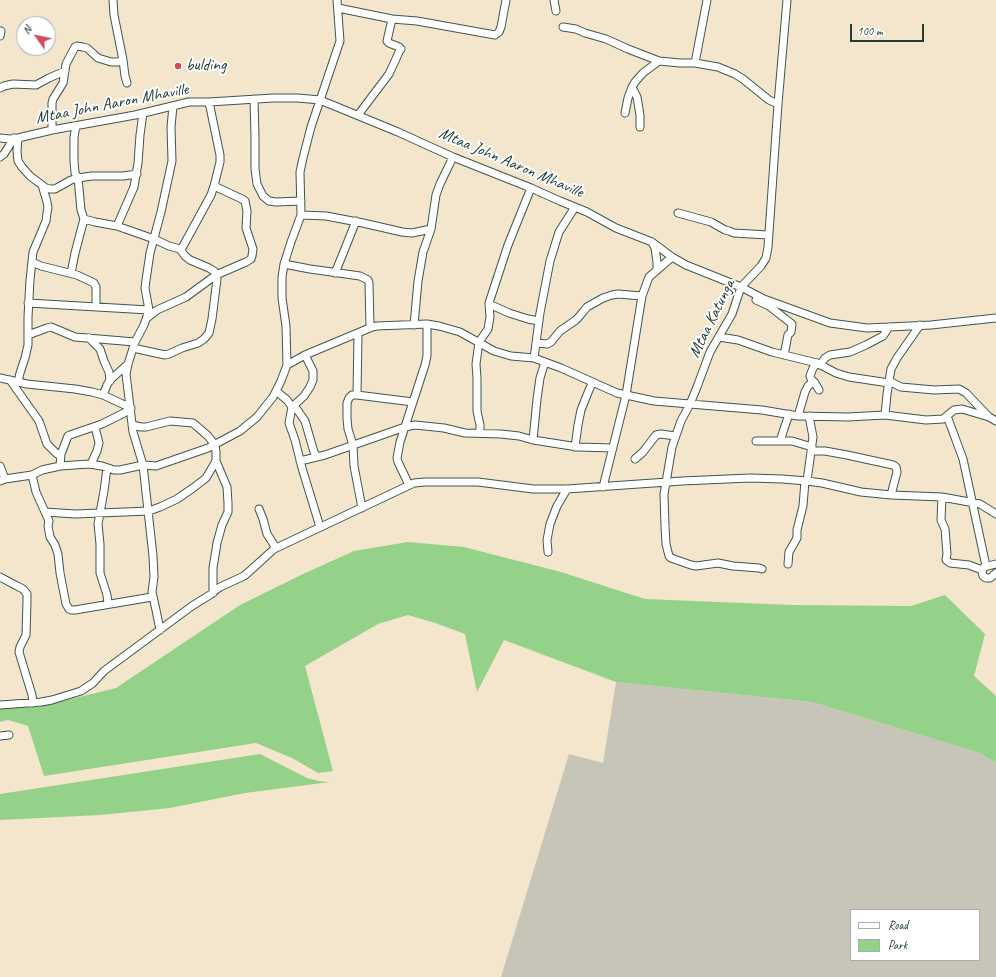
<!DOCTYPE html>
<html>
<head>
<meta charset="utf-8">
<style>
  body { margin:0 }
  #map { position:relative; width:996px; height:977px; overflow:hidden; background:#f4e6cd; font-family:Caveat,sans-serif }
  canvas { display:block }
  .legend { position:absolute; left:850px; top:909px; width:130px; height:52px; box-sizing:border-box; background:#fff; border:1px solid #a5b1ae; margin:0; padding:5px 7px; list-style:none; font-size:12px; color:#1f3d34 }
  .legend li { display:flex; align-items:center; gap:8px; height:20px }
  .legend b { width:20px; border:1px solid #a5b1ae }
  .north { position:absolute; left:16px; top:16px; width:40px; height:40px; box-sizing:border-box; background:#fff; border:1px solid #a5b1ae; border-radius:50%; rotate:303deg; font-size:11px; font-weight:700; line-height:16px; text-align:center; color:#1f3d34 }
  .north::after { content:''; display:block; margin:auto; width:14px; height:18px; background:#d1495b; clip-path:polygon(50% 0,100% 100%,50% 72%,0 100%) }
  .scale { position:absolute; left:850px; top:24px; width:74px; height:18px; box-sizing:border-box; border:2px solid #1f3d34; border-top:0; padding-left:5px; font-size:12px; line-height:14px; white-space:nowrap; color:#1f3d34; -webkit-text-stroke:3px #fff; paint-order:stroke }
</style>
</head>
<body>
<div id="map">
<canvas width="996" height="977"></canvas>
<ul class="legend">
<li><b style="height:5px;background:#fff"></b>Road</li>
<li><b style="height:11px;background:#93d288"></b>Park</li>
</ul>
<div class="north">N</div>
<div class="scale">100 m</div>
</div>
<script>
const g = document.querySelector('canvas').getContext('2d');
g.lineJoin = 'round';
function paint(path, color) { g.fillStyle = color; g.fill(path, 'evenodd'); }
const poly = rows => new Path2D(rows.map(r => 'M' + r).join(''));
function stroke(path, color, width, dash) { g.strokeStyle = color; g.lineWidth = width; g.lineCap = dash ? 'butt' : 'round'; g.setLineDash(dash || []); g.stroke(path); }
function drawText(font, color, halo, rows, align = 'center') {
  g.font = font + ' Caveat,sans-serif'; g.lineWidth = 4; g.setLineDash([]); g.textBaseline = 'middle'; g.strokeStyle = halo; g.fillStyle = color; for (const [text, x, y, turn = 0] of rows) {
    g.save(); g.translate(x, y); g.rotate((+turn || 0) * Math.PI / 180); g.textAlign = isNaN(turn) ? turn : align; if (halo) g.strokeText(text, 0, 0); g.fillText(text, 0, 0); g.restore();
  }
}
const industrial = poly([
  [616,682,812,702,980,753,996,763,996,977,501,977,569,754,603,763],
  [851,910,979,910,979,960,851,960]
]);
const green = poly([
  [408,542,464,547,561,572,645,599,792,605,911,606,945,595,985,634,974,676,996,696,996,763,980,753,812,702,616,682,504,640,477,692,465,634,435,623,408,615,378,624,305,666,333,771,318,773,292,758,256,743,44,776,28,726,8,720,0,722,0,708,38,707,116,688,240,605,303,574,354,551],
  [260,754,307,778,319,781,330,782,245,793,170,808,100,815,0,820,0,794]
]);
const minor = poly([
  [113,0,114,15,123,60,125,76,127,83],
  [554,0,556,11],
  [338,8,392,19,417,21,495,35,499,32,501,27,506,0],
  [563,27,576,29,585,33,606,39,628,49,659,61,680,63,695,63,718,67,735,74,743,79,769,100,778,104],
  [0,36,1,31],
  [695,63,707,0],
  [0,88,4,86,13,84,36,85,49,78,65,71],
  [254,99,255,137,255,169,257,184,263,196,269,201,276,202,301,201],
  [625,113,628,98,632,87],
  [358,115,389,74,400,50,401,49,399,47,389,43,387,41,392,19],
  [640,127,640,115,637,97,632,87,635,82,643,73,659,61],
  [52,130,52,103,53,99,63,83,66,64,75,47,77,46,83,47,87,48,98,58,111,62,118,62,123,60],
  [0,138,10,139,18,138,52,130,135,115,189,102,209,102,273,98,298,98,320,100,398,132,453,157,531,188,560,201,587,212,616,228,652,242,672,257,686,265,741,287,764,299,830,323,867,328,931,325,996,318],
  [18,138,17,151,18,161,22,167,30,176,46,188,50,189,55,189,71,180,78,178,92,176,123,176,137,174],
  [0,157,4,154,14,138],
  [678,213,711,222,725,230,729,231,734,233,768,235],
  [301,215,326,216,363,223,402,232,412,233,431,229],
  [84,219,95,222,117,226,154,239,169,246,180,249,182,248,211,195,214,186,220,162,220,155,209,102],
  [117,226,134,187,138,163,140,135,143,113],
  [652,242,655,248,657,262,657,270],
  [32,262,41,266,77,275,94,283,96,287,96,306],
  [284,264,310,269,360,276,368,280,369,283,370,328],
  [71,273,75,253,84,219,81,210,78,178,75,173,74,161,74,137,76,126],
  [335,273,342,256,356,221],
  [756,300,769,306,792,324,791,332,788,335,784,355],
  [28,303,149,310],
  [489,304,509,313,528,319,539,321],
  [147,318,157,310,186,297,216,275,246,262,251,259,252,256,253,249,246,228,247,211,245,201,242,199,214,186],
  [414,325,418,281,423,252,431,229,436,195,440,184,453,157],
  [28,335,47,328,51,327,75,337,135,342],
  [719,337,738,340,772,352,817,363,836,373,849,377,889,383],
  [89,338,100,349,104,361,109,372,110,381],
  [536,343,547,344,551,342,560,331,576,320,583,312,587,307,603,298,612,295,618,294,642,296],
  [133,348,165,355,169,354,182,348,198,343,204,339,209,333,212,319,217,279,216,275,214,271,209,268,190,260,185,256,180,249],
  [534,358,540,313,550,261,559,232,575,207],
  [817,363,813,368,810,376,811,379,815,383,819,390],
  [287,365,305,355,372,327,377,326,427,324,439,326,460,332,494,351,511,356,534,358,561,368,617,393,654,401,762,410,798,416,848,417,885,415,926,420,943,419,954,410,962,409,989,417,996,421],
  [820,365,825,358,830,355,850,352,866,345,883,336,889,327],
  [0,378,27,384,75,389,92,392,103,395,131,408],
  [10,380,39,421,47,444,56,453,60,456],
  [889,381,901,387,934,390,959,389,966,393,988,416],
  [18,382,20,373,25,358,28,345,28,317,30,280,33,252,46,221,47,213,48,208,47,202,42,185],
  [276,391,287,400,292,407,289,423,295,440,302,468,320,527],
  [103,395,107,385,110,380,128,364],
  [357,395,358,333],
  [294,405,305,421,314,452,317,457],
  [292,407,304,396,310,387,313,380,313,371,305,355],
  [885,415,887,394,891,369,897,358,920,325],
  [798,416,805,392,808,386,813,382],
  [947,416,963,459,986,566],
  [480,433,480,425,477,411,477,378,476,364,479,342,488,329,490,317,489,303,508,245,531,188],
  [533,440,537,399,540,378,545,362],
  [756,441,792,441,812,447],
  [780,441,789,414],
  [575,447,578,425,581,410,589,390,593,382],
  [812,451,825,451,847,455,893,465,896,467,897,472,891,495],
  [635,459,643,452,656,435,661,434,675,436],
  [300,461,325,455,405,427,415,425,444,428,465,433,501,434,519,436,533,440,578,447,613,448],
  [91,464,97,451,99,443,95,427],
  [0,466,5,479],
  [60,466,61,454,68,436,70,435,102,424,124,413,131,408],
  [107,468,104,491,98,524,100,544,100,573,107,595,108,604],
  [32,475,36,492,49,521,48,526,50,537,55,545,58,554,60,573,66,604,69,609,71,610,75,610,152,597],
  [0,481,5,479,32,475,42,470,60,466,89,464,102,466,114,470,120,470,143,465,156,466,208,448,240,431,257,417,273,397,281,381,287,365,286,326,282,298,282,277,284,264,291,242,301,215,300,172,303,158,311,127,340,41,337,0],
  [807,481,813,437,809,416],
  [409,485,398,462,397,458,400,442,425,365,427,356,427,324],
  [603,487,626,395,642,296,649,277,672,257],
  [942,497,941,520,945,529,947,554,946,560,950,563,969,565,982,570],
  [362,508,354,466,353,445,348,429,347,419,347,403,349,398,352,395,357,395,413,402],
  [259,509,263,519,267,534,276,548],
  [45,512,75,514,149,511,160,507,177,499,193,488,206,478,216,461,216,452,215,445,208,436,193,423,170,421,146,427,141,427,132,425],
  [548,552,547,540,550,524,557,506,567,489],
  [788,564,789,552,797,538,797,530,803,506,805,481],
  [996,564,984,567,982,572,983,576,986,578,990,578,996,573],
  [762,569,759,568,733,566,718,563,696,566,691,565,671,558,669,556,666,544,665,526,664,494,672,447,681,421,690,404,697,387,710,352,732,314,741,287,761,266,766,258,768,247,778,104,787,0],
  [0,577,17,586,23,589,27,594,27,600,26,635,20,647,19,652,32,695,33,703],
  [213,593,213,568,217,543,222,525,228,512,228,503,227,487,216,461],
  [160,630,156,610,152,592,154,577,153,556,143,465,133,432,126,374,128,364,135,342,144,325,149,310,145,288,146,280,150,253,161,212,172,161,171,127,173,106],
  [0,705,41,702,52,700,81,691,93,683,104,671,192,606,213,593,213,592,220,587,244,576,252,569,274,549,414,483,425,482,478,482,533,489,567,489,682,481,750,478,782,479,807,481,822,483,861,492,891,495,942,497,980,504,996,514],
  [0,736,9,735]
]);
const markers = [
  [178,66,4,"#d1495b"]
];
const poiNames = [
  ["bulding",186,66]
];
const streetNames = [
  ["Mtaa John Aaron Mhaville",112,104,-11],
  ["Mtaa John Aaron Mhaville",511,163,23],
  ["Mtaa Katunga",712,319,-64]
];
paint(industrial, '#c6c5b8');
paint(green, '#93d288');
stroke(minor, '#3f564b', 9);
stroke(minor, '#fff', 7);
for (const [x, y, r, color] of markers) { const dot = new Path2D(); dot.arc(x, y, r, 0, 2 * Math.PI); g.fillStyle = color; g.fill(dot); stroke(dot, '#fff', 1.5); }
drawText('17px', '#1f3d34', '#fff', poiNames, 'left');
drawText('17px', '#1f3d34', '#fff', streetNames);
</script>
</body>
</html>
